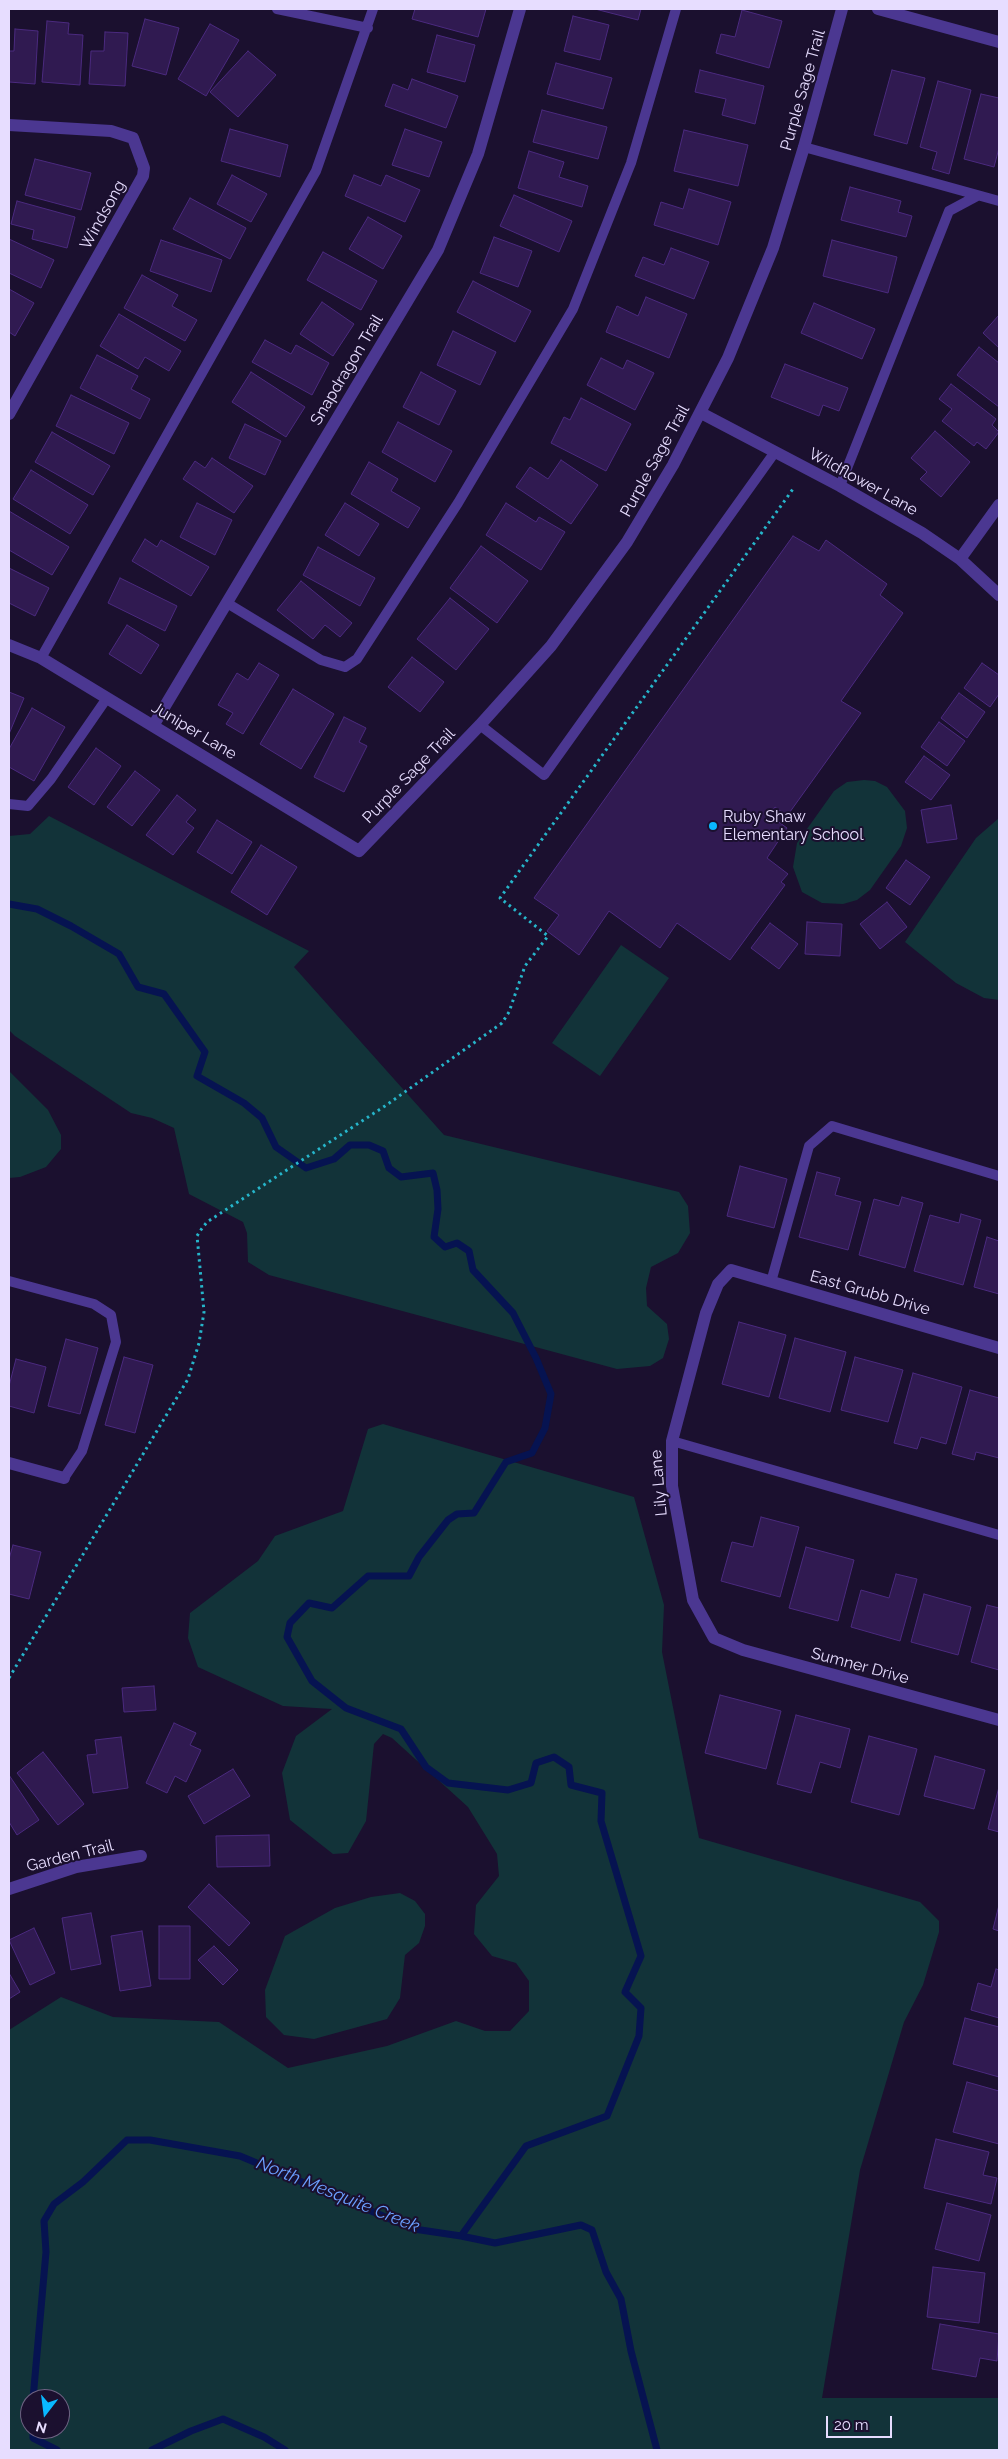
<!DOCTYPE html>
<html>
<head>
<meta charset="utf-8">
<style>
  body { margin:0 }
  #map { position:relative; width:1008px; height:2459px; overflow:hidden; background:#1b102f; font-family:Raleway,sans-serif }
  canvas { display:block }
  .frame { position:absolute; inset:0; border:10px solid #e7ddff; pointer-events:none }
  .north { position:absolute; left:20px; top:2389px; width:50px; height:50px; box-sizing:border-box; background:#1b102f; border:1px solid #6d6282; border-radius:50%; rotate:195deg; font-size:14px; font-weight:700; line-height:20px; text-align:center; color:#e7ddff }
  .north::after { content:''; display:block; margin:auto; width:18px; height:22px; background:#09b8ff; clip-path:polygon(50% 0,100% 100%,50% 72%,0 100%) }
  .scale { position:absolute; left:826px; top:2416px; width:66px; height:22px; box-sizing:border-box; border:2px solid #e7ddff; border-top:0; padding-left:6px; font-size:15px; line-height:18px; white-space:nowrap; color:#e7ddff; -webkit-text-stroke:4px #1b102f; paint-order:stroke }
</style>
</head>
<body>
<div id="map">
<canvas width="1008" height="2459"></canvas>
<div class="frame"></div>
<div class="north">N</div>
<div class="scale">20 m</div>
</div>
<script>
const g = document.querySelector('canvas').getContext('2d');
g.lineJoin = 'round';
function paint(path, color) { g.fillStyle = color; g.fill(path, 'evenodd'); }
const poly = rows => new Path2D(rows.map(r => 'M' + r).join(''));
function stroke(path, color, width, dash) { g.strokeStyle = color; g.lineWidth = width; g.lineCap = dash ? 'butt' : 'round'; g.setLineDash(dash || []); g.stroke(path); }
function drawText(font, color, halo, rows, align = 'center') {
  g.font = font + ' Raleway,sans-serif'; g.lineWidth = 4; g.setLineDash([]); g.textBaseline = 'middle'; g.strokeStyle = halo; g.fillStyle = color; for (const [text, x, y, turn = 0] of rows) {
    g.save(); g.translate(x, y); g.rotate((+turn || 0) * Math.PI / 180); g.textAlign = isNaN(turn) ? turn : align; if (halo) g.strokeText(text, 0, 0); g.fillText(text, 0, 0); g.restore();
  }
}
const green = poly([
  [864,780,875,781,887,787,905,811,907,828,901,846,870,890,857,900,843,904,822,903,802,892,793,867,797,843,834,791,847,782],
  [49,816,309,951,294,967,444,1135,679,1192,688,1206,690,1233,678,1253,651,1267,646,1288,647,1306,667,1324,669,1339,663,1358,650,1366,617,1369,269,1275,248,1262,247,1233,243,1222,189,1194,174,1128,152,1118,131,1113,15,1036,9,1030,9,836,30,834],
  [999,818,999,1000,984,998,956,983,905,942,976,838],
  [621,945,669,978,600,1076,552,1043],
  [9,1071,48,1110,61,1135,61,1149,46,1167,20,1177,9,1178],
  [383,1424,634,1497,664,1605,662,1652,699,1838,920,1902,939,1921,939,1932,923,1985,904,2022,860,2170,822,2398,999,2398,999,2450,9,2450,9,2030,61,1997,113,2017,219,2022,288,2068,387,2046,456,2021,485,2031,510,2031,529,2011,529,1981,516,1963,492,1956,474,1934,476,1905,499,1876,497,1854,468,1807,392,1738,383,1734,374,1744,366,1821,348,1853,333,1854,290,1820,282,1773,296,1736,332,1709,283,1706,198,1667,188,1638,190,1613,258,1561,275,1536,343,1511,368,1429],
  [30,2399,60,2399,60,2429,30,2429],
  [400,1893,415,1901,425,1914,425,1926,419,1943,405,1955,400,1998,387,2019,314,2039,284,2035,266,2017,265,1990,285,1936,335,1908,371,1897]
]);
const stream = poly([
  [9,904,37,909,71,926,119,954,138,987,164,994,205,1052,197,1076,244,1103,262,1118,276,1147,306,1168,334,1159,350,1145,369,1145,383,1151,389,1168,401,1177,433,1173,437,1190,438,1209,434,1237,445,1247,457,1243,469,1251,473,1270,513,1313,536,1358,551,1394,545,1428,532,1453,506,1462,474,1513,457,1514,448,1520,419,1557,409,1576,368,1576,332,1608,309,1603,290,1623,287,1637,312,1681,346,1708,401,1729,426,1767,448,1783,508,1790,531,1783,536,1763,554,1757,569,1767,571,1785,602,1793,601,1821,641,1956,625,1992,641,2008,639,2036,607,2116,526,2146,461,2236,414,2229,240,2156,150,2140,127,2140,83,2182,54,2204,44,2221,46,2252,33,2399],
  [461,2236,495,2243,581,2225,592,2230,606,2272,621,2299,631,2351,657,2450],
  [33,2429,33,2438,57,2450],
  [152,2450,191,2431,223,2419,264,2437,285,2450]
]);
const building = poly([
  [415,9,486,9,478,37,412,19,415,9],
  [595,9,641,9,638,20,595,9],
  [742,10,782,21,769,68,716,53,721,34,735,37,742,10],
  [573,16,609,25,600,60,564,51,573,16],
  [145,19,179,28,166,75,132,66,145,19],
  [47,21,69,23,68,34,83,35,80,85,42,82,47,21],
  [210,24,239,40,206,96,178,79,210,24],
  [15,29,38,31,35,84,9,82,9,51,14,51,15,29],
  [105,32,128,33,125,86,89,84,91,51,104,51,105,32],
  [437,35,475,45,465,82,427,72,437,35],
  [248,51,276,75,238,117,210,92,248,51],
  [556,63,612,78,603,109,547,94,556,63],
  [700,70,764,86,755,124,722,115,726,99,695,92,700,70],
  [892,70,925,78,907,144,874,135,892,70],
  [412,79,458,96,446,128,385,106,393,84,408,90,412,79],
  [938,81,971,90,949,174,932,169,937,152,920,147,938,81],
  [981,94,999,98,999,148,994,167,964,159,981,94],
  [542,110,607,127,598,159,533,142,542,110],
  [230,129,288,145,280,177,221,161,230,129],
  [405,129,442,142,429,177,392,165,405,129],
  [684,130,748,145,738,186,674,171,684,130],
  [529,151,564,162,559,177,588,186,582,207,518,188,529,151],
  [35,159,91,173,81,210,25,195,35,159],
  [232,175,267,194,251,222,217,204,232,175],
  [354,175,381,186,386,175,420,190,405,222,345,196,354,175],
  [850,187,901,201,898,212,912,216,906,237,841,220,850,187],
  [689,189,731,202,718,245,654,225,661,202,683,209,689,189],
  [514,195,572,221,559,252,500,226,514,195],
  [190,198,246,228,230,259,173,229,190,198],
  [17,201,75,217,67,248,32,239,34,230,11,224,17,201],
  [368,217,402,236,383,269,349,249,368,217],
  [494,237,532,251,518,287,480,273,494,237],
  [9,239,54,260,41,288,9,273,9,239],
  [161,240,222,260,211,292,150,271,161,240],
  [832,240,897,257,888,293,823,276,832,240],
  [671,248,709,262,694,299,635,276,643,257,664,265,671,248],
  [323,252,377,281,361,310,307,280,323,252],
  [142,275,178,295,172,306,197,320,185,341,124,308,142,275],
  [473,281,531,311,515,342,457,312,473,281],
  [9,289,34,303,15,336,9,332,9,289],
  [646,297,687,314,669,358,606,332,617,306,638,316,646,297],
  [322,302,354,324,333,356,300,334,322,302],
  [814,303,875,329,862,359,801,333,814,303],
  [119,314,181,351,169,371,145,357,138,369,100,346,119,314],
  [999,315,999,348,983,333,999,315],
  [453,331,496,352,480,385,437,365,453,331],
  [265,340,291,354,296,345,329,363,312,395,252,362,265,340],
  [979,347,999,363,999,407,957,375,979,347],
  [97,355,138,376,131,389,150,399,140,419,80,388,97,355],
  [601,358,623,369,627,360,654,373,635,410,587,385,601,358],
  [785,364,848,388,839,411,823,405,819,416,771,397,785,364],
  [251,372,305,407,286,437,232,402,251,372],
  [421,372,456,391,439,425,403,407,421,372],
  [951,384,996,419,992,425,999,432,986,449,977,442,974,446,942,421,952,409,939,399,951,384],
  [71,395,129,423,114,454,56,426,71,395],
  [581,398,631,424,606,471,551,443,564,417,570,420,581,398],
  [398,422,452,451,435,482,382,452,398,422],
  [245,424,281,441,265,475,229,458,245,424],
  [935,431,970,462,941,497,920,479,927,472,911,458,935,431],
  [52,432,110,466,93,495,35,462,52,432],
  [212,458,253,486,234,513,183,479,195,461,205,468,212,458],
  [561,460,598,485,571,524,516,487,530,467,548,479,561,460],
  [369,462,398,479,391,491,420,508,408,528,351,494,369,462],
  [31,470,88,505,70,534,13,499,31,470],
  [197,503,232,520,215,555,180,537,197,503],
  [345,503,379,524,359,556,325,535,345,503],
  [506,503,536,522,539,517,565,532,541,570,486,535,506,503],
  [9,511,69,547,52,575,9,550,9,511],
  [793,536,819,551,826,540,887,584,880,595,903,613,841,701,861,713,787,816,775,807,769,815,787,828,767,858,788,874,781,882,785,885,730,960,677,923,660,948,609,911,579,955,547,931,559,915,534,898,793,536],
  [145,539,157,547,161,540,209,567,191,596,132,561,145,539],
  [481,546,528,581,497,623,450,588,481,546],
  [318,547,375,578,360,606,303,575,318,547],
  [9,568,49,588,35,616,9,603,9,568],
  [120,578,177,606,165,631,108,603,120,578],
  [301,581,352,623,340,637,325,625,313,639,277,610,301,581],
  [450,598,489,629,456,670,417,639,450,598],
  [127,625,159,645,141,674,109,654,127,625],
  [412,657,444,682,420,712,388,687,412,657],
  [259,663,279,675,243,734,226,724,233,713,218,705,237,673,248,680,259,663],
  [982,663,999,675,999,694,990,707,964,688,982,663],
  [293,689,334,714,301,769,260,744,293,689],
  [9,692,24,698,9,734,9,692],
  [959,693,985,712,967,738,941,718,959,693],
  [32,708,65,727,34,781,9,767,9,749,32,708],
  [344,717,366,728,359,742,367,746,344,792,314,777,344,717],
  [939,722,965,741,947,766,921,747,939,722],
  [96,748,121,766,94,805,68,787,96,748],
  [924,756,950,775,931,800,905,782,924,756],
  [135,771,160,790,132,826,107,807,135,771],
  [177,795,196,810,186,822,194,828,173,855,146,835,177,795],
  [951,805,957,839,927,843,921,810,951,805],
  [217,820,252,842,232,874,197,852,217,820],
  [261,845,297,867,267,915,231,892,261,845],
  [906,860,930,877,910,905,886,888,906,860],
  [887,902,907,927,880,949,860,924,887,902],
  [807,922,842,924,840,956,805,954,807,922],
  [770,923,798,944,779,969,751,948,770,923],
  [740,1166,787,1179,774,1228,727,1216,740,1166],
  [817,1172,840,1178,835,1195,861,1202,848,1250,799,1237,817,1172],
  [902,1197,923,1203,905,1268,859,1255,874,1199,899,1206,902,1197],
  [961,1214,981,1220,963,1285,914,1271,930,1215,959,1223,961,1214],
  [987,1237,999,1241,999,1294,974,1287,987,1237],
  [739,1322,786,1335,769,1397,722,1384,739,1322],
  [795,1338,846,1352,830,1412,779,1398,795,1338],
  [66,1339,98,1348,80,1414,48,1406,66,1339],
  [124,1357,153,1365,135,1433,105,1425,124,1357],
  [855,1357,903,1370,888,1422,841,1410,855,1357],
  [16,1359,46,1367,34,1413,9,1406,9,1386,16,1359],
  [913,1373,962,1387,946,1444,921,1437,917,1449,894,1443,913,1373],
  [970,1390,999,1398,999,1458,976,1452,974,1460,952,1454,970,1390],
  [761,1517,799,1527,780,1597,721,1581,732,1542,753,1547,761,1517],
  [13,1545,41,1552,29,1599,9,1594,9,1559,13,1545],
  [806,1547,854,1560,838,1621,789,1608,806,1547],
  [896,1574,917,1579,900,1641,851,1627,861,1590,889,1598,896,1574],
  [924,1594,971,1607,958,1655,911,1642,924,1594],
  [987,1605,999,1608,999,1670,971,1662,987,1605],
  [154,1686,156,1710,124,1712,122,1688,154,1686],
  [720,1695,781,1711,766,1769,705,1753,720,1695],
  [796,1715,850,1729,840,1768,820,1762,811,1793,777,1784,796,1715],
  [174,1723,196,1733,190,1745,201,1750,186,1782,175,1776,167,1793,146,1783,174,1723],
  [869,1736,917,1749,899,1815,851,1802,869,1736],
  [121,1737,128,1788,93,1793,87,1755,97,1754,95,1740,121,1737],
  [43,1752,84,1804,58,1825,17,1773,43,1752],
  [935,1756,985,1770,974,1809,924,1796,935,1756],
  [233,1769,250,1796,204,1824,188,1796,233,1769],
  [9,1775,39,1820,17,1835,9,1822,9,1775],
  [999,1787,999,1832,988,1829,999,1787],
  [269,1835,270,1866,217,1867,216,1836,269,1835],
  [209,1884,250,1923,229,1946,188,1907,209,1884],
  [999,1905,999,1931,993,1929,999,1905],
  [91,1913,101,1964,71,1970,62,1918,91,1913],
  [159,1926,190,1926,190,1979,159,1979,159,1926],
  [34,1928,55,1973,30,1985,9,1940,34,1928],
  [142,1931,151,1986,120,1991,111,1936,142,1931],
  [214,1946,238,1970,223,1985,198,1960,214,1946],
  [996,1969,999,1970,999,2018,971,2010,978,1983,991,1987,996,1969],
  [9,1973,20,1992,9,1999,9,1973],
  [965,2018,999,2027,999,2077,953,2064,965,2018],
  [967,2082,999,2091,999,2144,953,2132,967,2082],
  [936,2139,989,2152,983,2175,997,2178,991,2204,924,2188,936,2139],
  [947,2203,991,2215,979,2261,935,2249,947,2203],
  [933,2267,985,2273,979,2323,927,2317,933,2267],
  [940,2324,999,2334,997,2361,980,2358,976,2377,932,2369,940,2324]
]);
const path = poly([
  [9,1678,188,1379,199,1343,204,1312,198,1246,197,1236,200,1231,207,1222,385,1106,502,1023,509,1012,525,966,548,936,500,898,793,489]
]);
const service = poly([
  [277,9,368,28],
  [804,147,999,201],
  [840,486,949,211,977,196],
  [227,603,321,660,345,667,357,659,458,503,573,309,631,163,676,9],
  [41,658,316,171,373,9],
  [480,725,544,775,775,452],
  [9,804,28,806,51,779,107,698],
  [9,1281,94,1304,111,1315,116,1342,82,1451,64,1478],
  [771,1282,809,1146,832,1126,999,1176],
  [672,1441,999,1535]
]);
const minor = poly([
  [878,9,999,42],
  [9,125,111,131,133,138,144,168,143,176,9,414],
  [701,413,840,486,922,533,960,559,999,595],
  [960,559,999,505],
  [9,645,41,658,359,851,480,725,551,646,627,542,673,465,728,358,773,248,804,147,842,9],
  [153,726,438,250,478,154,520,9],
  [999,1348,731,1270,718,1284,706,1313,672,1441,672,1486,693,1600,714,1638,743,1650,999,1720],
  [9,1463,64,1478],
  [9,1889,76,1867,141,1856]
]);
const markers = [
  [713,826,5,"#09b8ff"]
];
const streetNames = [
  ["Purple Sage Trail",803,90,-74],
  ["Windsong",103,215,-61],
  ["Snapdragon Trail",347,370,-59],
  ["Purple Sage Trail",655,461,-61],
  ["Wildflower Lane",863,482,29],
  ["Juniper Lane",194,731,31],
  ["Purple Sage Trail",409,776,-46],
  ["East Grubb Drive",870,1293,16],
  ["Lily Lane",659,1483,-95],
  ["Sumner Drive",860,1666,15],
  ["Garden Trail",70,1856,-14]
];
const poiNames = [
  ["Ruby Shaw",723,817],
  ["Elementary School",723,835]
];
const waterNames = [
  ["North Mesquite Creek",338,2195,22]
];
paint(green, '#123339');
stroke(stream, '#061351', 7);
paint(building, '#301a51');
stroke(building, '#4b2a7f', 1);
stroke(path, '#26b5ca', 3, [2.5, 4]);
stroke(service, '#4b3791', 10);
stroke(minor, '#4b3791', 12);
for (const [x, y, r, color] of markers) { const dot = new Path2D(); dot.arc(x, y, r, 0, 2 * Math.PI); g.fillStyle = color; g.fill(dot); stroke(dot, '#1b102f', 2); }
drawText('16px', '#e7ddff', '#1b102f', streetNames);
drawText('16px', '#e7ddff', '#1b102f', poiNames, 'left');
drawText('italic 18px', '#6b9fff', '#1b102f', waterNames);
</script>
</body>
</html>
